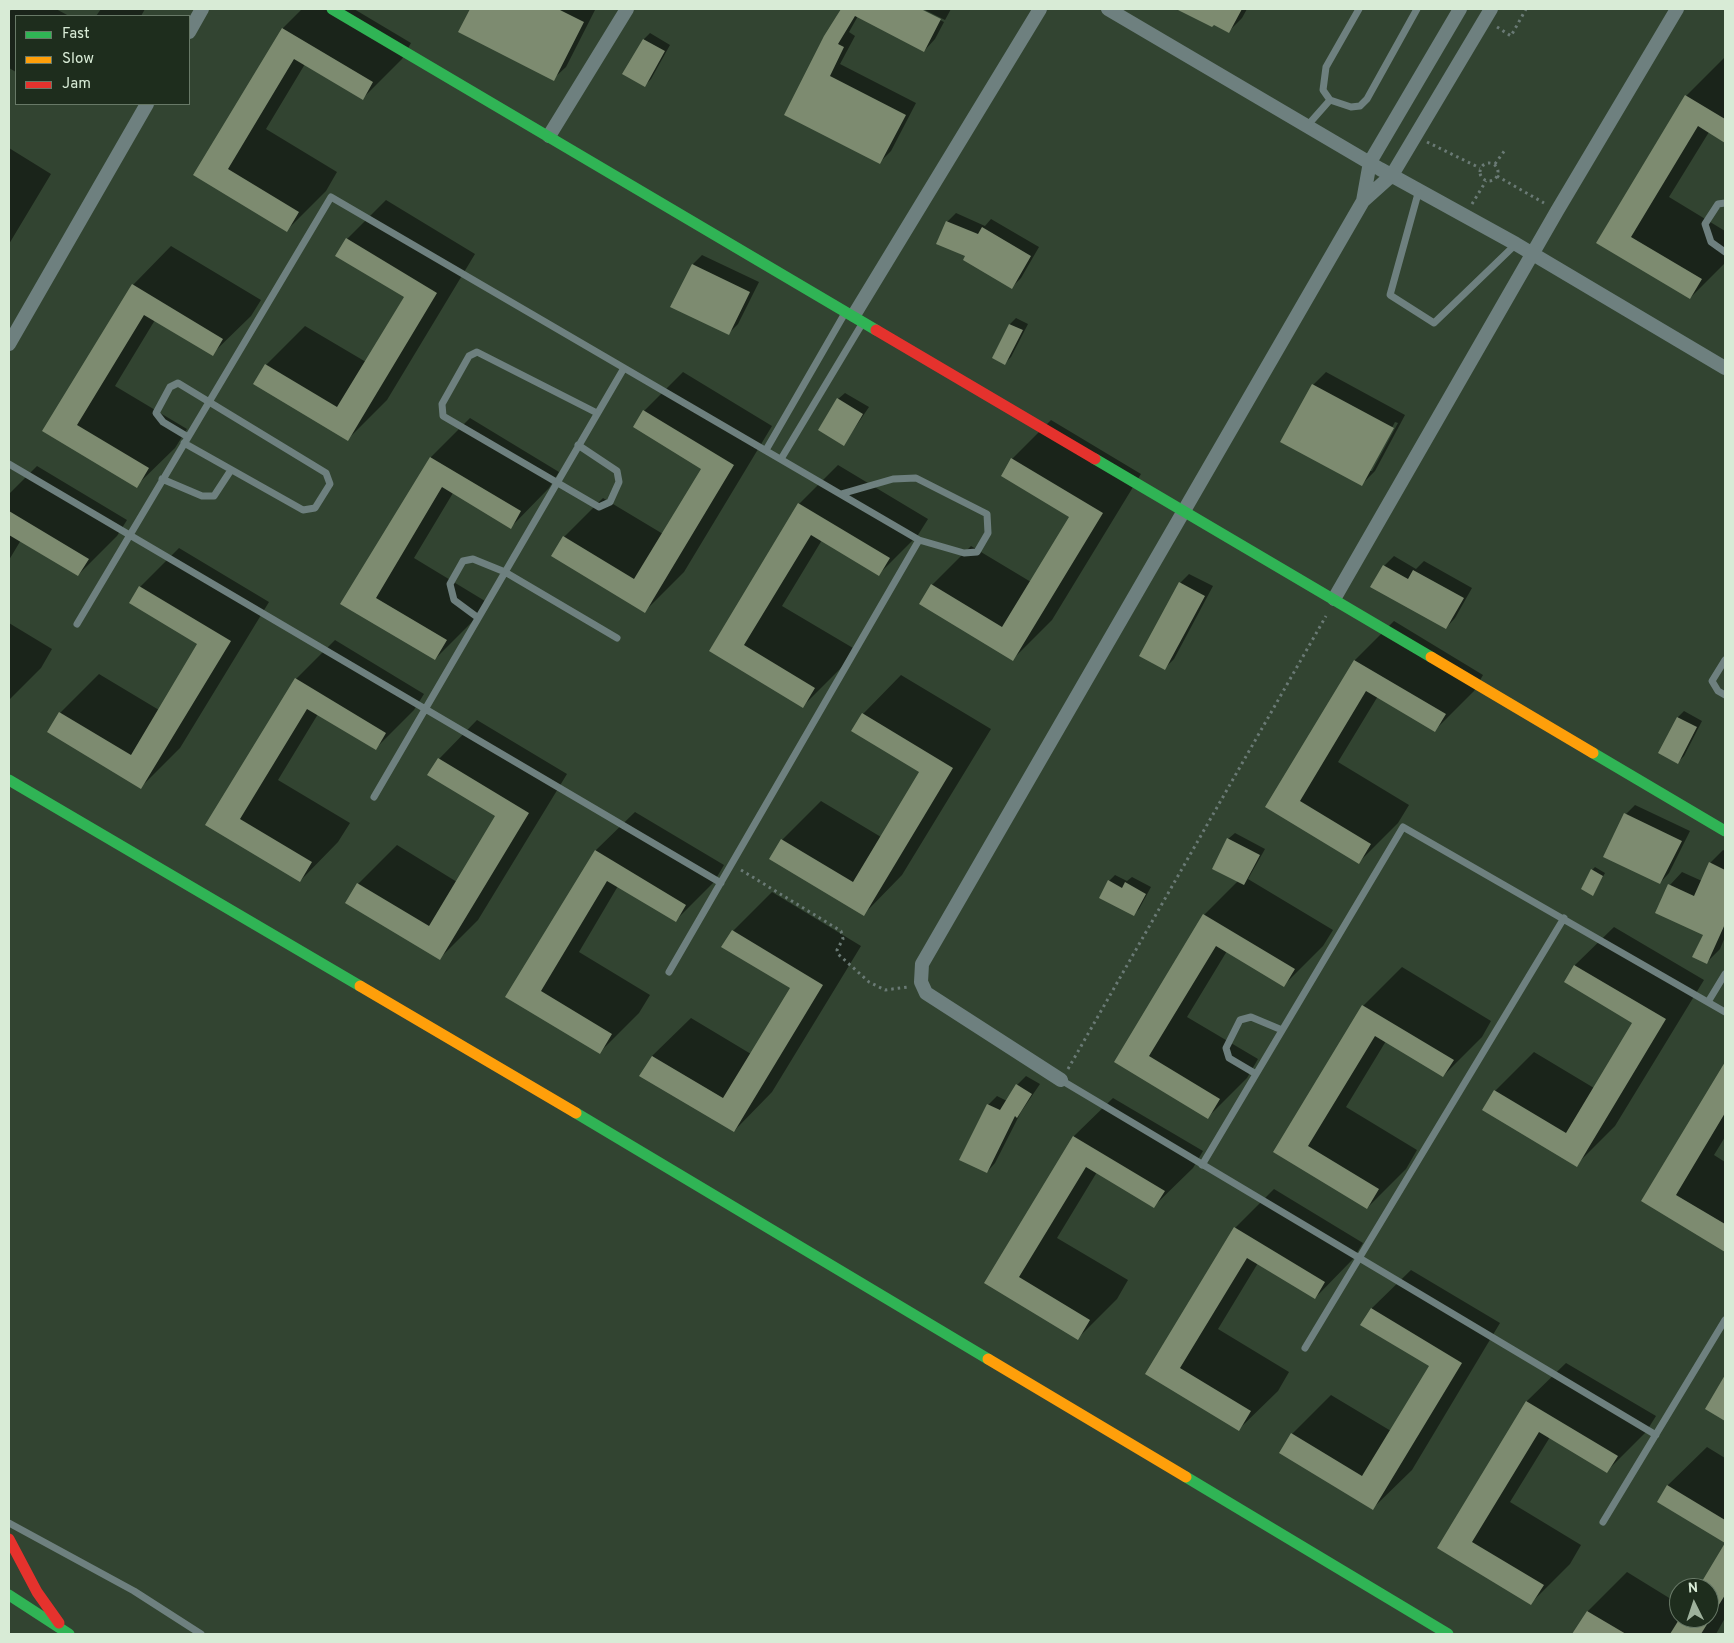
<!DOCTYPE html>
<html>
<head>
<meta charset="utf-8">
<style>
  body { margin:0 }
  #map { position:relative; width:1734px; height:1643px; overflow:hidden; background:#324431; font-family:Overpass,sans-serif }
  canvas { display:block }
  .frame { position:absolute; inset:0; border:10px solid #d8ebd6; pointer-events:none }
  .legend { position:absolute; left:15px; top:15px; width:175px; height:90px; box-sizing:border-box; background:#1e2d1d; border:1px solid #687967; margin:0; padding:6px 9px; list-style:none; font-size:15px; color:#d8ebd6 }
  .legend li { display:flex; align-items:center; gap:10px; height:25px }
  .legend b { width:25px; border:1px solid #687967 }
  .north { position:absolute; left:1669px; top:1578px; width:50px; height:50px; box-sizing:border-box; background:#1e2d1d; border:1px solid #687967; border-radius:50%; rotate:356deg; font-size:14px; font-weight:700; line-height:20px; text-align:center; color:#d8ebd6 }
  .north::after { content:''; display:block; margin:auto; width:18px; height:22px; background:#9eb19c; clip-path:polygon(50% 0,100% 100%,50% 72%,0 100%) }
</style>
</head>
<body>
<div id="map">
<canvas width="1734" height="1643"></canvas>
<div class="frame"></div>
<ul class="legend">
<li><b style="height:6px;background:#30b455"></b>Fast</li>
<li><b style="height:6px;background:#ff9f0a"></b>Slow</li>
<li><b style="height:6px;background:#e5322d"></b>Jam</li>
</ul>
<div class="north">N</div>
</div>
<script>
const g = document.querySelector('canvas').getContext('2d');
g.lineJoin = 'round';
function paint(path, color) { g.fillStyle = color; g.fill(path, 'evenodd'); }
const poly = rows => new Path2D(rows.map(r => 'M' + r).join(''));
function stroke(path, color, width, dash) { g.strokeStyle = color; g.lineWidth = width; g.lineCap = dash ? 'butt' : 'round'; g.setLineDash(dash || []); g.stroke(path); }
const shadow = poly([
  [12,9,56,9,69,16,16,16,16,72,9,68,9,12],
  [101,9,145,9,141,16,96,16],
  [302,9,354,9,411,43,402,59,363,98,305,64,266,129,337,172,326,191,287,230,194,175,283,28],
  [471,9,593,9,595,10,566,67,553,79,459,31],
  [842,9,918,9,944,22,935,39,924,51,858,16,849,32,855,36,840,64,916,103,891,151,880,162,785,114,825,37],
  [923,9,951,9,945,20],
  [1178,9,1247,9,1242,18,1229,31,1214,24,1212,26],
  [650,33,670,45,651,79,645,85,624,74,644,39],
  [1725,57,1725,142,1709,132,1669,197,1725,231,1725,263,1690,298,1597,242,1686,96],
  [9,148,51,174,9,244],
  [386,200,475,254,387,400,348,439,255,384,266,365,305,326,366,362,405,296,347,239],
  [956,213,985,226,991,219,1039,247,1021,278,1012,287,967,256,947,222],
  [171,246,261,300,251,316,212,354,155,320,115,386,187,429,175,448,136,486,44,431,133,285],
  [702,255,759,282,738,324,728,334,693,264],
  [1016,318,1028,324,1011,357,1005,363,993,358,1010,324],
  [683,372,772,426,684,572,645,611,564,537,603,498,663,534,703,468,644,411],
  [1326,372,1405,415,1375,471,1362,484,1313,385],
  [1395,422,1398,423,1372,471,1369,471],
  [845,393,869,407,844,444,838,399],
  [470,418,559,472,549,488,511,527,453,493,414,558,485,601,474,620,435,659,342,603,431,457],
  [1051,420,1141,474,1052,620,1013,659,932,585,971,546,1031,582,1071,516,1012,459],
  [838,465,928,519,918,535,879,574,822,540,782,606,853,648,842,667,803,706,710,650,799,504],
  [37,466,127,520,117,536,78,575,21,540,9,560,9,494],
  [179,548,269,602,180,748,141,787,49,731,60,713,99,674,159,710,199,644,131,603,140,587],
  [1394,556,1416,569,1424,561,1472,588,1455,618,1446,628,1384,566],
  [1189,574,1213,586,1174,659,1165,668,1180,583],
  [1394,621,1483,675,1474,691,1435,730,1378,696,1338,762,1409,805,1398,823,1359,862,1266,807,1355,660],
  [9,623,52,649,41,668,9,700],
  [335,640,424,694,414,710,375,749,318,714,278,780,350,823,338,842,300,881,207,825,296,679],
  [901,675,991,729,902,875,864,914,782,840,821,801,881,837,921,771,863,714],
  [1684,711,1702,721,1684,756,1678,762,1678,717],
  [477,720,567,774,478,920,439,959,358,884,397,845,457,882,497,816,439,759],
  [1635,805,1690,831,1669,873,1660,883,1626,814],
  [635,812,724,865,714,882,676,920,618,886,579,952,650,995,639,1013,600,1052,507,997,596,850],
  [1235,833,1265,849,1248,879,1333,930,1323,946,1284,985,1227,951,1187,1017,1258,1059,1247,1078,1208,1117,1116,1061,1204,915,1238,881,1228,839],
  [1723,850,1725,851,1725,937,1720,949,1707,962,1704,934,1670,885,1682,872,1702,881,1710,863],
  [1595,867,1605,873,1595,891,1592,870],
  [1115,875,1127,881,1132,877,1151,887,1139,909,1133,915,1109,881],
  [772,892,861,946,772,1092,734,1131,652,1056,691,1018,751,1054,791,988,733,931],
  [1614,927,1704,980,1615,1126,1576,1165,1495,1091,1534,1052,1594,1088,1634,1023,1566,982,1575,965],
  [1402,967,1491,1021,1482,1037,1443,1076,1386,1041,1346,1107,1417,1150,1406,1169,1367,1208,1274,1152,1363,1006],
  [1725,1064,1725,1137,1714,1155,1725,1162,1725,1250,1642,1200],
  [1026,1076,1040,1084,1021,1112,995,1163,987,1172,988,1105,997,1096,1007,1101,1017,1085],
  [1113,1098,1203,1151,1193,1168,1154,1206,1097,1172,1057,1238,1128,1280,1117,1299,1078,1338,986,1283,1074,1136],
  [1274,1189,1363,1243,1353,1259,1315,1298,1258,1263,1218,1329,1289,1372,1278,1391,1239,1429,1146,1374,1235,1228],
  [1411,1270,1500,1323,1412,1470,1373,1508,1292,1434,1331,1395,1391,1431,1431,1366,1362,1324,1372,1308],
  [1566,1363,1656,1416,1646,1432,1607,1471,1550,1437,1510,1502,1581,1545,1570,1564,1531,1603,1439,1548,1527,1401],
  [1707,1447,1725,1458,1725,1542,1658,1502,1668,1485],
  [1725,1545,1725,1618,1716,1634,1583,1634,1576,1630,1588,1611,1627,1572,1679,1604,1679,1618,1709,1618,1709,1588,1699,1588]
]);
const building = poly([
  [470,9,558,9,584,22,554,81,458,32],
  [841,9,921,9,941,19,924,52,855,16,838,44,844,47,830,76,906,115,880,164,784,115,824,36],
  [1176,9,1242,9,1229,33,1214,25,1212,27],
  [282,28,373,82,363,100,294,59,228,169,299,212,287,232,193,175],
  [643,39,665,51,645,87,622,74],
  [1685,95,1725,119,1725,143,1698,126,1631,237,1702,279,1690,299,1596,243],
  [946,221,978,234,982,227,1031,256,1012,289,963,260,965,256,936,244],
  [346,238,437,293,348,441,253,384,265,364,337,407,404,297,335,256],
  [692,264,750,292,729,335,670,307],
  [132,284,223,339,213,356,144,315,77,425,149,468,137,488,42,431],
  [1009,324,1023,330,1005,365,992,358],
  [1312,384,1394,428,1362,486,1280,442],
  [837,398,863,414,844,446,818,430],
  [643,410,734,465,645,613,551,556,563,536,634,579,701,469,633,427],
  [430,457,521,511,511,529,442,487,376,598,447,640,435,660,340,604],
  [1011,458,1103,513,1013,661,919,604,931,584,1002,627,1069,517,1001,476],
  [798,503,890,558,879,576,811,535,744,645,815,688,803,708,709,651],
  [9,511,89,559,78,576,9,535],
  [1383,565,1408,579,1413,570,1464,598,1446,629,1370,587],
  [1179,582,1205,596,1165,670,1139,656],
  [139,586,231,641,141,789,47,732,59,712,131,755,197,644,129,603],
  [1354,660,1446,714,1435,732,1366,691,1300,801,1371,844,1359,864,1265,807],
  [295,678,386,733,376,750,307,709,240,819,312,862,300,882,205,825],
  [862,713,953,768,864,916,769,859,781,839,853,882,919,772,851,731],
  [1677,717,1697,727,1678,764,1658,753],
  [438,758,529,813,440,960,345,903,357,883,429,926,495,816,427,775],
  [1624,813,1682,841,1660,884,1603,857],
  [1227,838,1260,855,1244,885,1212,869],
  [595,850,686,905,676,922,607,881,541,991,612,1034,600,1054,505,997],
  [1709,862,1725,870,1725,924,1707,964,1692,957,1703,935,1655,913,1668,884,1694,896],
  [1591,869,1603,876,1593,896,1581,889],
  [1108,880,1122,888,1125,882,1146,894,1134,916,1099,898],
  [1203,914,1295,969,1284,987,1216,946,1149,1056,1220,1099,1208,1119,1114,1062],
  [732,930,823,985,734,1132,639,1076,652,1056,723,1098,790,988,721,947],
  [1574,965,1666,1019,1577,1167,1482,1110,1494,1090,1566,1133,1632,1023,1564,982],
  [1362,1005,1454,1060,1443,1077,1375,1036,1308,1146,1379,1189,1367,1209,1273,1152],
  [1725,1062,1725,1113,1676,1195,1725,1224,1725,1252,1641,1201],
  [1016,1084,1032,1094,1017,1118,1015,1116,987,1173,959,1160,987,1104,1000,1110],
  [1073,1136,1165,1191,1154,1208,1086,1167,1019,1277,1090,1320,1078,1340,984,1283],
  [1234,1227,1325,1282,1315,1299,1247,1258,1180,1368,1251,1411,1239,1431,1145,1374],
  [1371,1308,1462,1363,1373,1510,1279,1453,1291,1433,1362,1476,1429,1366,1360,1325],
  [1725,1375,1725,1421,1705,1409],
  [1526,1401,1618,1456,1607,1473,1539,1432,1472,1542,1544,1585,1531,1605,1437,1548],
  [1667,1485,1725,1520,1725,1595,1701,1634,1670,1634,1680,1618,1709,1618,1709,1588,1698,1588,1725,1543,1657,1502],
  [1587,1611,1626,1634,1572,1634]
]);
const path = poly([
  [1497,27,1511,36,1526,9],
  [1427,142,1480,168],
  '1480 172a9 9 0 1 1 18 0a9 9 0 1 1-18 0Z',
  [1495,164,1505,150],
  [1497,176,1544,203],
  [1472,204,1486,181],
  [741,870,841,931,843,939,837,950,838,954,869,982,885,990,908,987],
  [1068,1069,1326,616]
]);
const lane = poly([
  [1359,9,1326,67,1323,90,1330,100,1351,107,1360,106,1367,99,1417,9],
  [1307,126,1330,100],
  [1419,190,1390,295,1434,323,1516,244],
  [1725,203,1718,204,1705,224,1711,242,1725,252],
  [184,443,303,510,315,508,330,484,326,473,178,383,170,387,156,413,163,422,188,437],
  [578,445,617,471,619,482,610,502,599,507,443,416,442,404,469,356,477,352,597,413],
  [766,450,845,313],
  [781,459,862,324],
  [9,464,721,883],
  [162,479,202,496,214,496,231,470],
  [477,617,454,600,450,584,463,561,473,559,505,572,617,638],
  [77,624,331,197,919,540,964,553,977,552,988,533,987,514,916,478,893,479,841,494],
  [1725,660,1712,681,1718,691,1725,695],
  [374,797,624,368],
  [669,972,919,540],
  [1708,1002,1725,974],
  [1256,1074,1229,1058,1226,1048,1240,1020,1251,1017,1282,1030],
  [1061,1080,1656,1435],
  [1202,1165,1403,827,1725,1012],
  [1305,1348,1564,918],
  [1603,1522,1725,1320],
  [9,1523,134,1591,201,1634]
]);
const street = poly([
  [1108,9,1380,169,1516,244,1725,368],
  [189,32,202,9],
  [549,136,627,9],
  [1363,201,1370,162,1460,9],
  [854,315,1040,9],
  [9,344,147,104],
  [1334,599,1557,211,1677,9],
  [1061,1080,926,993,921,982,922,964,1363,201,1392,175,1491,9]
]);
const fast = poly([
  [332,9,876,330],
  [1095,459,1431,657],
  [1593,753,1725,831],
  [9,780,360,986],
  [576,1113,988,1359],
  [1186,1477,1448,1634],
  [9,1595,69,1634]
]);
const slow = poly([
  [1431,657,1593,753],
  [360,986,576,1113],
  [988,1359,1186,1477]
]);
const jam = poly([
  [876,330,1095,459],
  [9,1539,37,1592,59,1623]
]);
paint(shadow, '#0007');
paint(building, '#7d8b70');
stroke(path, '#6a7a75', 3, [2.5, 4]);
stroke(lane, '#6e807f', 7);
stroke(street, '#6e807f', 14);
stroke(fast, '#30b455', 11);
stroke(slow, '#ff9f0a', 11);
stroke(jam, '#e5322d', 11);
</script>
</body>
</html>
